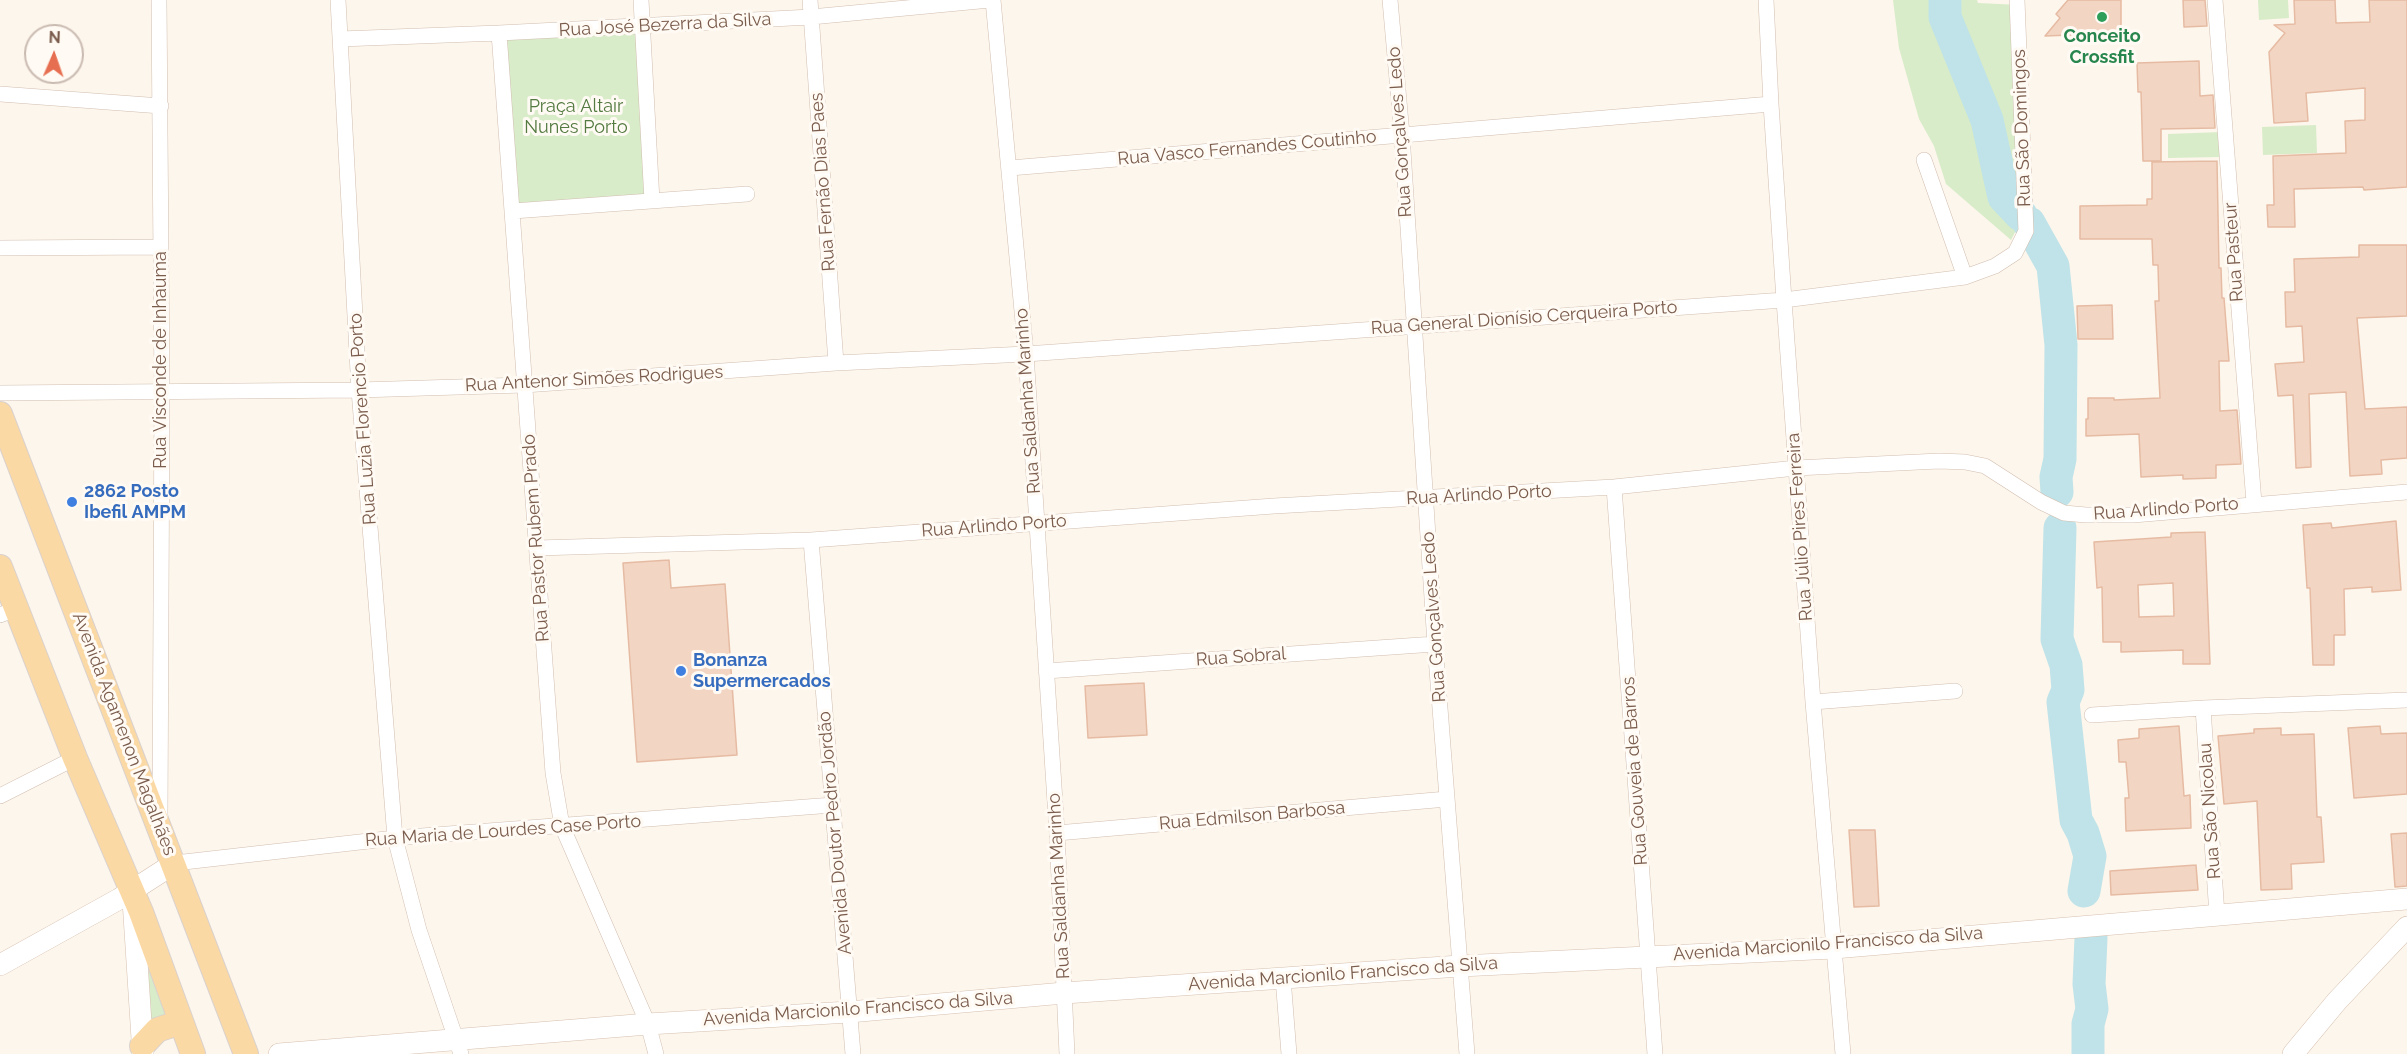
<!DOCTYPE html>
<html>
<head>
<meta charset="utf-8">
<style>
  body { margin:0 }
  #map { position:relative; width:2407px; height:1054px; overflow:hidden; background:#fdf6ec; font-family:Raleway,sans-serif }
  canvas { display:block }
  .north { position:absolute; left:24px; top:24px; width:60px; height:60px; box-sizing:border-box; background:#fffaf3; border:2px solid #cabbb1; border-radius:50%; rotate:2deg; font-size:16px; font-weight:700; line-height:24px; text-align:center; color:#7a5c4d }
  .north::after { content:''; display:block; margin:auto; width:21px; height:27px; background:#e76f51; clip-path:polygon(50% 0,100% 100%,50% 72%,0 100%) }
</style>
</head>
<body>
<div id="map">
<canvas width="2407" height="1054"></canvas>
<div class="north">N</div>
</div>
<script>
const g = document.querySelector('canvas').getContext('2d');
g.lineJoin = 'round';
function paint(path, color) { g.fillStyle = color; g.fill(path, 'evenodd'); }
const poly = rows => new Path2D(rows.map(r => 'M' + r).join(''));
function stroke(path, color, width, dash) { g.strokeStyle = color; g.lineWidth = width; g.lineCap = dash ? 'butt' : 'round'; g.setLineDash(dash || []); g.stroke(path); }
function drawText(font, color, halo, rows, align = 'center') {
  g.font = font + ' Raleway,sans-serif'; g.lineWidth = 6; g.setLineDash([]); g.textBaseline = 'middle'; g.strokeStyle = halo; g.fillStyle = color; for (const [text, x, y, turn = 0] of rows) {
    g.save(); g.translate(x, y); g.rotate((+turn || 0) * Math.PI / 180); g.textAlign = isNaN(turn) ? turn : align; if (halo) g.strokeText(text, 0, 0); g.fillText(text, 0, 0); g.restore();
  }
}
const green = poly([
  [1893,0,1977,0,1978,3,2020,5,2031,201,2011,240,1946,184,1934,146,1919,119,1899,48],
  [2258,0,2288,0,2289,18,2259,20],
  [641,26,652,201,513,211,499,33],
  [2316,125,2317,153,2263,155,2262,127],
  [2221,132,2221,157,2168,158,2168,134],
  [143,944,170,1018,151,1023]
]);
const river = poly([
  [1945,0,1945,17,1987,120,2004,197,2021,215],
  [2029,223,2053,266,2061,345,2060,459,2056,477,2057,492],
  [2060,528,2057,639,2066,665,2068,690,2063,702,2076,820,2083,833,2090,856,2084,891],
  [2088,1054,2088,1024,2092,1009,2089,984,2091,938]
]);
const building = poly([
  [2068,0,2121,0,2121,33,2045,36,2060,18,2056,14,2068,0],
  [2183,0,2205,0,2207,26,2184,27,2183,0],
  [2294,0,2335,0,2336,23,2370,22,2369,0,2407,0,2407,187,2364,190,2363,187,2294,189,2295,227,2268,227,2267,205,2274,205,2273,156,2346,153,2345,121,2365,120,2365,88,2306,93,2308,121,2274,123,2269,52,2285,33,2274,25,2295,24,2294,0],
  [2199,61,2200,96,2213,95,2215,128,2161,129,2161,161,2143,161,2141,92,2138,92,2137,63,2199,61],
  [2217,161,2219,268,2221,268,2222,298,2224,298,2229,361,2219,361,2220,411,2237,410,2241,464,2216,465,2216,478,2183,479,2183,475,2141,477,2139,434,2086,436,2086,419,2088,419,2088,398,2114,398,2114,400,2160,398,2155,301,2159,301,2158,265,2153,265,2152,239,2080,239,2080,206,2147,205,2147,199,2152,199,2152,162,2217,161],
  [2359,245,2407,245,2407,316,2357,318,2365,409,2407,407,2407,458,2381,460,2382,474,2350,476,2346,392,2309,394,2311,467,2296,468,2293,395,2278,396,2275,364,2304,362,2302,326,2286,327,2285,292,2295,292,2294,259,2359,257,2359,245],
  [2112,305,2113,339,2078,339,2077,306,2112,305],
  [2396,521,2401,590,2372,592,2372,587,2344,589,2345,635,2334,635,2334,665,2313,665,2310,588,2307,588,2303,525,2331,523,2332,528,2396,521],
  [2205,532,2210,664,2183,664,2183,650,2121,652,2121,642,2103,642,2102,587,2097,588,2094,542,2171,537,2171,533,2205,532],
  [2173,583,2174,616,2139,617,2138,585,2173,583],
  [669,560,671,588,725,584,737,755,637,762,623,563,669,560],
  [1144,683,1147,735,1088,738,1085,686,1144,683],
  [2179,726,2184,796,2190,795,2191,828,2126,831,2125,798,2129,798,2126,762,2119,762,2118,740,2139,738,2139,729,2179,726],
  [2380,726,2381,734,2407,733,2407,794,2354,798,2348,728,2380,726],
  [2281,728,2281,735,2314,734,2317,817,2321,817,2324,862,2291,864,2292,889,2261,890,2257,801,2224,804,2218,736,2254,733,2254,729,2281,728],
  [1849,830,1875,830,1879,906,1854,907,1849,830],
  [2407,833,2407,886,2395,887,2391,834,2407,833],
  [2196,865,2198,890,2111,895,2110,871,2196,865]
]);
const street = poly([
  [159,0,162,391,160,817],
  [338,0,359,390,395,838,419,930,461,1054],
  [641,0,652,201],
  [810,0,836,363],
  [993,0,1026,354,1057,833,1067,1054],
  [1390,0,1402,135,1435,644,1467,1054],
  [1766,0,1771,104,1784,300,1813,702,1843,1054],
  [2215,0,2254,503],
  [499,33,553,773,562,826,648,1024,656,1054],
  [340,39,499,33,811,17,990,0],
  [0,94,161,106],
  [1924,160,1965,277],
  [1010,168,1771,104],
  [513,211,747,194],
  [0,248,161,247],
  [0,393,359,390,524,385,836,363,1026,354,1784,300,1965,277,1995,266,2015,253,2026,231,2017,0],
  [1614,487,1655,1054],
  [811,540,853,1054],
  [537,548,811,540,1274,506,1614,487,1796,468,1939,461,1965,462,1985,466,2041,502,2064,513,2086,515,2133,515,2407,492],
  [0,615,16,609],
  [1046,671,1435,644],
  [1813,702,1955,691],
  [2203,708,2217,915],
  [2092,715,2203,708,2407,700],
  [0,796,75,758],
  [1057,833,1447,799],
  [175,863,395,838,833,805],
  [1283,978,1289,1054]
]);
const secondary = poly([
  [133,900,143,1054],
  [0,965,119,899,175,863],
  [279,1054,648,1024,849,1012,1064,993,1460,966,1834,948,2407,899],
  [2293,1054,2337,1001,2407,927]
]);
const primary = poly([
  [0,414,246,1054],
  [0,567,75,758,141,912,193,1054],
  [142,1046,157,1030,181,1022]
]);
const markers = [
  [2102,17,6,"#2e9e5b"],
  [72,502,6,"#3f7fe0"],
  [681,671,6,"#3f7fe0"]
];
const streetNames = [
  ["Rua José Bezerra da Silva",665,25,-3],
  ["Rua São Domingos",2022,128,-92],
  ["Rua Gonçalves Ledo",1400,132,-94],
  ["Rua Vasco Fernandes Coutinho",1247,148,-5],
  ["Rua Fernão Dias Paes",823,182,-94],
  ["Rua Pasteur",2234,252,-94],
  ["Rua General Dionísio Cerqueira Porto",1524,318,-4],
  ["Rua Visconde de Inhauma",161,360,-90],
  ["Rua Antenor Simões Rodrigues",594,379,-3],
  ["Rua Saldanha Marinho",1028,401,-94],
  ["Rua Luzia Florencio Porto",363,419,-94],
  ["Rua Arlindo Porto",1479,495,-3],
  ["Rua Arlindo Porto",2166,509,-4],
  ["Rua Arlindo Porto",994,526,-4],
  ["Rua Júlio Pires Ferreira",1800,527,-94],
  ["Rua Pastor Rubem Prado",536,538,-94],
  ["Rua Gonçalves Ledo",1434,617,-94],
  ["Rua Sobral",1241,657,-4],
  ["Avenida Agamenon Magalhães",124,734,69],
  ["Rua Gouveia de Barros",1635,771,-94],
  ["Rua São Nicolau",2210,811,-94],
  ["Rua Edmilson Barbosa",1252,816,-5],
  ["Rua Maria de Lourdes Case Porto",503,831,-4],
  ["Avenida Doutor Pedro Jordão",835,833,-95],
  ["Rua Saldanha Marinho",1059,886,-93],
  ["Avenida Marcionilo Francisco da Silva",1828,944,-4],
  ["Avenida Marcionilo Francisco da Silva",1343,974,-4],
  ["Avenida Marcionilo Francisco da Silva",858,1009,-4]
];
const leisureNames = [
  ["Conceito",2102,37],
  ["Crossfit",2102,58]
];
const parkNames = [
  ["Praça Altair",576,107],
  ["Nunes Porto",576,128]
];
const shopNames = [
  ["2862 Posto",84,492],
  ["Ibefil AMPM",84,513],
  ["Bonanza",693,661],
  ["Supermercados",693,682]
];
paint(green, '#d8ecc9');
stroke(river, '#bfe3e8', 33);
paint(building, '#f3d5c3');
stroke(building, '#e6bba3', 1.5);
stroke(street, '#d1beb0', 16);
stroke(secondary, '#d6c0b0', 22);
stroke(primary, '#dad1cd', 26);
stroke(street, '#fff', 15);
stroke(secondary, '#fff', 21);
stroke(primary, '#fbd9a5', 24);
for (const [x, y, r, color] of markers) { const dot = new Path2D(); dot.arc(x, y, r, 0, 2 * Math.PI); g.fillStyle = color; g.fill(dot); stroke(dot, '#fffaf3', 2); }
drawText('18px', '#7a5c4d', '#fffaf3', streetNames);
drawText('bold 18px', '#27864d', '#fffaf3', leisureNames);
drawText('18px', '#537a41', '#fffaf3', parkNames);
drawText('bold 18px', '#366cbe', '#fffaf3', shopNames, 'left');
</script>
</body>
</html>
